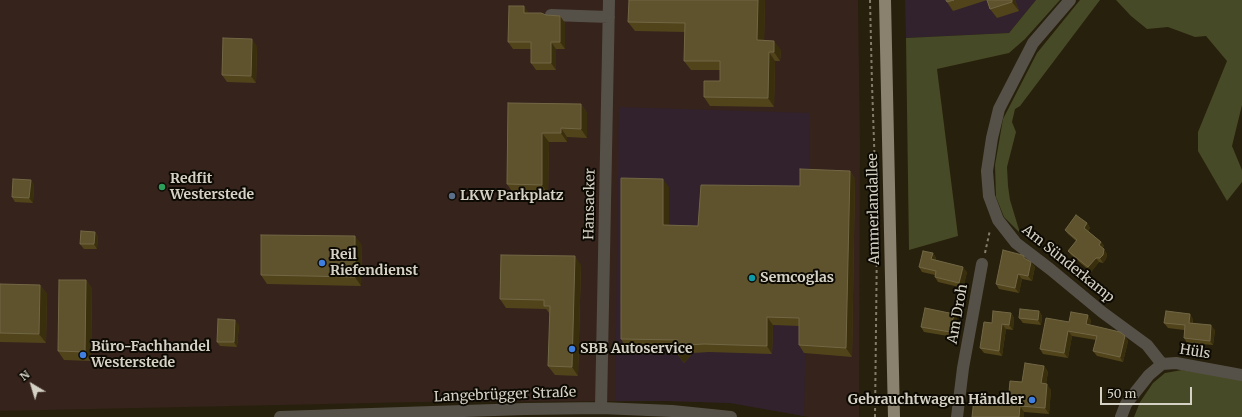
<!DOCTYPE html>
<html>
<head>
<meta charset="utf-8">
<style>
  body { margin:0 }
  #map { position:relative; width:1242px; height:417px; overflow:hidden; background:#27200c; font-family:Merriweather,serif }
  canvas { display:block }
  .north { position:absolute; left:12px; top:365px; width:40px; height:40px; -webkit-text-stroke:3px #0d0a04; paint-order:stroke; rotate:322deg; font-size:11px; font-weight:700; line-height:16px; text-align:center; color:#d5d1c4 }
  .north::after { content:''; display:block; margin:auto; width:14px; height:18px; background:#d5d1c4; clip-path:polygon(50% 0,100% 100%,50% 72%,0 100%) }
  .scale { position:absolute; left:1100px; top:387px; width:92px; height:18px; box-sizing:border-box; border:2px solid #d5d1c4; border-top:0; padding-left:5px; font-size:12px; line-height:14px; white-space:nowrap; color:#d5d1c4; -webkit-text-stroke:3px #0d0a04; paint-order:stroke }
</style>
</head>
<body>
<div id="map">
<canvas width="1242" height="417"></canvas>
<div class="north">N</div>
<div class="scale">50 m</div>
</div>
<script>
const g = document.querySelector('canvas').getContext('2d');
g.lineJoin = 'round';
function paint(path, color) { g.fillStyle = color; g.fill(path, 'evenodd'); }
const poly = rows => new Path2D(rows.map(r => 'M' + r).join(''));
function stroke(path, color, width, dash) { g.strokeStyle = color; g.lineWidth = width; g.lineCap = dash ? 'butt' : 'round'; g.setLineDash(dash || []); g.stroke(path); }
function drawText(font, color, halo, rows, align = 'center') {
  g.font = font + ' Merriweather,serif'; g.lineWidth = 4; g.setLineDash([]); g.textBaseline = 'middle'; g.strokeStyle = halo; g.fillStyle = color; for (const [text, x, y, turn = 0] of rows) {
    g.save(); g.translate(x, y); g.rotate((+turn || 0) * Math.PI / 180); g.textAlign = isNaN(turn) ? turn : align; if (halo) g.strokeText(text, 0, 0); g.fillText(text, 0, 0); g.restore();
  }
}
const commercial = poly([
  [0,0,858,0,860,143,859,417,809,417,730,403,666,401,420,402,0,411]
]);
const industrial = poly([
  [905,0,1036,0,1009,33,906,38],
  [619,107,810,113,804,416,730,403,666,401,615,401]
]);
const green = poly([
  [1036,0,1060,0,1025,39,1009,53,937,69,958,236,909,250,906,38,1009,33],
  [1080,0,1100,0,1020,106,1015,109,1012,122,1016,132,1007,167,1008,186,1010,200,1020,233,1004,217,996,197,995,165,1003,119,1037,53],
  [1116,0,1242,0,1242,105,1232,146,1242,170,1242,182,1227,201,1198,151,1198,132,1227,61,1206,36,1195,37,1168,27,1147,29,1131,16],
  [1182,370,1242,379,1242,417,1134,417,1140,402,1153,383,1165,373]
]);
const path = poly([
  [870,0,872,84,875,170],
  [985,253,990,230],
  [875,417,877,238]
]);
const minor = poly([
  [1070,0,1033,43,999,109,992,138,987,171,989,196,998,220,1016,243,1050,269,1102,312,1147,345,1162,364],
  [551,15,609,17],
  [601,408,609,0],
  [280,417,525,409,601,408,672,411,731,417],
  [957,417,963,368,982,264],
  [1121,417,1126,404,1137,390,1149,375,1162,364,1176,363,1242,375]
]);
const major = poly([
  [885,0,894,417]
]);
const wall = poly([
  [765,0,764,40,781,50,780,61,775,61,774,107,710,106,704,97,720,81,720,70,691,70,684,61,685,32,635,31,628,22],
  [946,0,1015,0,1019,11,997,18,990,9,987,0,953,11,947,2],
  [529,13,546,15,560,16,565,23,565,49,556,49,556,70,536,70,531,63,531,49,513,49,508,42],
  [257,46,256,83,227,82,222,75],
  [508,103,581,104,587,113,587,138,567,137,567,142,549,142,548,194,513,193,507,184],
  [850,171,855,179,852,357,804,353,799,345,799,326,773,325,772,354,709,352,693,353,684,363,678,355,678,348,626,347,621,339,669,187,669,225,698,226,800,186],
  [34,184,33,203,15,202,12,197],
  [1087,223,1090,228,1088,231,1101,242,1104,246,1102,248,1107,254,1106,259,1103,263,1099,262,1091,272,1071,255,1068,251,1076,241,1068,234,1065,230],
  [95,232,98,237,97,249,84,249,80,244],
  [362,245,361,286,267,284,261,275],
  [933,253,936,258,936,260,967,272,963,288,938,282,935,277,935,275,922,272,919,267],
  [1026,259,1035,267,1032,281,1022,279,1019,293,999,289,996,284],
  [581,265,578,376,555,375,548,366,550,314,546,309,506,308,500,299],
  [86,280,92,289,91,361,64,360,58,351],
  [0,284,40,285,47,294,46,343,0,342],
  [1039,311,1042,316,1041,325,1023,323,1019,318],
  [1011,313,1014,318,1013,330,1006,329,1002,356,984,353,980,348,992,323],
  [954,314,957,318,954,337,924,332,921,327],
  [1193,319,1193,323,1215,330,1213,345,1187,343,1184,338,1184,330,1168,328,1164,323],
  [1091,320,1090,325,1125,336,1128,341,1123,362,1097,356,1093,351,1096,340,1072,336,1068,358,1043,354,1040,349,1069,322],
  [239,325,237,347,220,346,217,342],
  [1044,366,1048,372,1046,384,1051,390,1049,414,1024,412,1008,403,1022,382]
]);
const shadedWall = poly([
  [758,0,765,0,764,49,757,40],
  [1012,0,1015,0,1019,11,1012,2],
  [524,6,529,13,524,13],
  [560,16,565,23,565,49,560,42],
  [252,39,257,46,256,83,251,76],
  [774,41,781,50,780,61,774,52],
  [551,42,556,49,556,70,551,63],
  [769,52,775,61,774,107,768,98],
  [581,104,587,113,587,138,581,129],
  [561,128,567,137,567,142,561,133],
  [542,133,549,142,548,194,542,185],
  [850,171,855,179,852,357,846,348],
  [663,179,669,187,669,233,663,225],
  [31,180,34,184,33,203,29,198],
  [1087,223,1090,228,1087,232,1084,228],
  [95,232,98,237,97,249,94,244],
  [355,236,362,245,361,286,355,277],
  [1101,242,1104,246,1102,249,1099,245],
  [1104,249,1107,254,1106,259,1103,263,1100,258],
  [933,253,936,258,935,264,931,259],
  [575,256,581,265,578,376,572,367],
  [1096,258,1099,262,1091,272,1088,267],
  [1031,262,1035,267,1032,281,1028,276],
  [963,267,967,272,963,288,959,283],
  [1018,274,1022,279,1019,293,1015,288],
  [86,280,92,289,91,361,85,352],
  [40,285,47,294,46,343,39,334],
  [1039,311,1042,316,1041,325,1038,320],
  [1011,313,1014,318,1013,330,1009,325],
  [954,314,957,318,954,337,950,332],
  [1190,314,1193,319,1192,328,1189,323],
  [1088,315,1091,320,1089,329,1086,324],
  [767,317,773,325,772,354,767,346],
  [235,320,239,325,237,347,234,342],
  [1002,324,1006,329,1002,356,999,351],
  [1211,325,1215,330,1213,345,1210,341],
  [1068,331,1072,336,1068,358,1064,353],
  [1125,336,1128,341,1123,362,1120,357],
  [687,345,693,353,684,363,678,355],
  [1044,366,1048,372,1045,389,1041,383],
  [1047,384,1051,390,1049,414,1045,408],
  [1020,406,1024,412,1024,417,1019,417]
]);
const building = poly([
  [629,0,758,0,757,40,774,41,774,52,769,52,768,98,704,97,704,81,720,81,720,61,684,61,685,23,628,22,629,0],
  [946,0,954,0,947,2,946,0],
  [987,0,1012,0,1012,2,990,9,987,0],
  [509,6,524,6,524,13,541,13,546,15,560,16,560,42,551,42,551,63,531,63,531,42,508,42,509,6],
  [223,38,252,39,251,76,222,75,223,38],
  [508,103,581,104,581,129,561,128,561,133,542,133,542,185,507,184,508,103],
  [800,169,850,171,846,348,799,345,799,318,767,317,767,346,704,344,687,345,678,355,678,340,621,339,621,178,663,179,663,225,698,226,701,185,800,186,800,169],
  [13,179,31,180,29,198,12,197,13,179],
  [1076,215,1087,223,1084,228,1101,242,1099,245,1104,249,1103,255,1100,258,1096,258,1088,267,1068,251,1077,240,1065,230,1076,215],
  [81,231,95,232,94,244,80,244,81,231],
  [261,235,355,236,355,277,261,275,261,235],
  [1003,250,1022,255,1024,256,1024,258,1031,262,1028,276,1018,274,1015,288,996,284,1003,250],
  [923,251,933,253,931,259,963,267,959,283,935,277,936,271,919,267,923,251],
  [501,255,575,256,572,367,548,366,550,306,544,306,544,300,500,299,501,255],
  [59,280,86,280,85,352,58,351,59,280],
  [0,284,40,285,39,334,0,333,0,284],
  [925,308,954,314,950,332,921,327,925,308],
  [1020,309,1039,311,1038,320,1019,318,1020,309],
  [993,311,1011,313,1009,325,1002,324,999,351,980,348,984,322,992,323,993,311],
  [1166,311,1190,314,1189,323,1211,325,1210,341,1184,338,1185,325,1164,323,1166,311],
  [1071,312,1088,315,1086,324,1120,332,1125,336,1120,357,1093,351,1097,336,1068,331,1064,353,1040,349,1046,318,1069,322,1071,312],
  [218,319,235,320,234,342,217,342,218,319],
  [1025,363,1044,366,1041,383,1047,384,1045,408,1020,406,1019,417,972,417,974,399,1008,403,1010,381,1022,382,1025,363]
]);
const markers = [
  [162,187,4,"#2e9e5b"],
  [452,196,4,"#5c6f8a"],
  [322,263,4,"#3f7fe0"],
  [752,278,4,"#0f9aa8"],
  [572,349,4,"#3f7fe0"],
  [83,355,4,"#3f7fe0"],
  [1032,400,4,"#3f7fe0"]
];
const poiNames = [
  ["Redfit",170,179],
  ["Westerstede",170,195],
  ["LKW Parkplatz",460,196],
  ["Reil",330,255],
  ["Riefendienst",330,271],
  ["Semcoglas",760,278],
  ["Büro-Fachhandel",91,347],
  ["Westerstede",91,363],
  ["SBB Autoservice",580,349],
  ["Gebrauchtwagen Händler",1024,400,"right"]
];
const streetNames = [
  ["Hansacker",590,204,-89],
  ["Ammerlandallee",874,209,-91],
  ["Am Sünderkamp",1068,264,39],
  ["Am Droh",958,314,-80],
  ["Hüls",1195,352,9],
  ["Langebrügger Straße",505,395,-2]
];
paint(commercial, '#35231c');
paint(industrial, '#32222d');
paint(green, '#474a26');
stroke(path, '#827d6d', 2, [3, 3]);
stroke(minor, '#565148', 12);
stroke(major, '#8a816e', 12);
paint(wall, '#51441b');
paint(shadedWall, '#3a2f0d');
paint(building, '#5f532d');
stroke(building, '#726745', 1);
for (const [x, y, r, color] of markers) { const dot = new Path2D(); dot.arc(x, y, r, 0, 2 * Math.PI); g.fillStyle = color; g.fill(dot); stroke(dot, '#0d0a04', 1.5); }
drawText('bold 14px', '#d5d1c4', '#0d0a04', poiNames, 'left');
drawText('14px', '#d5d1c4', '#0d0a04', streetNames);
</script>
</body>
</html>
